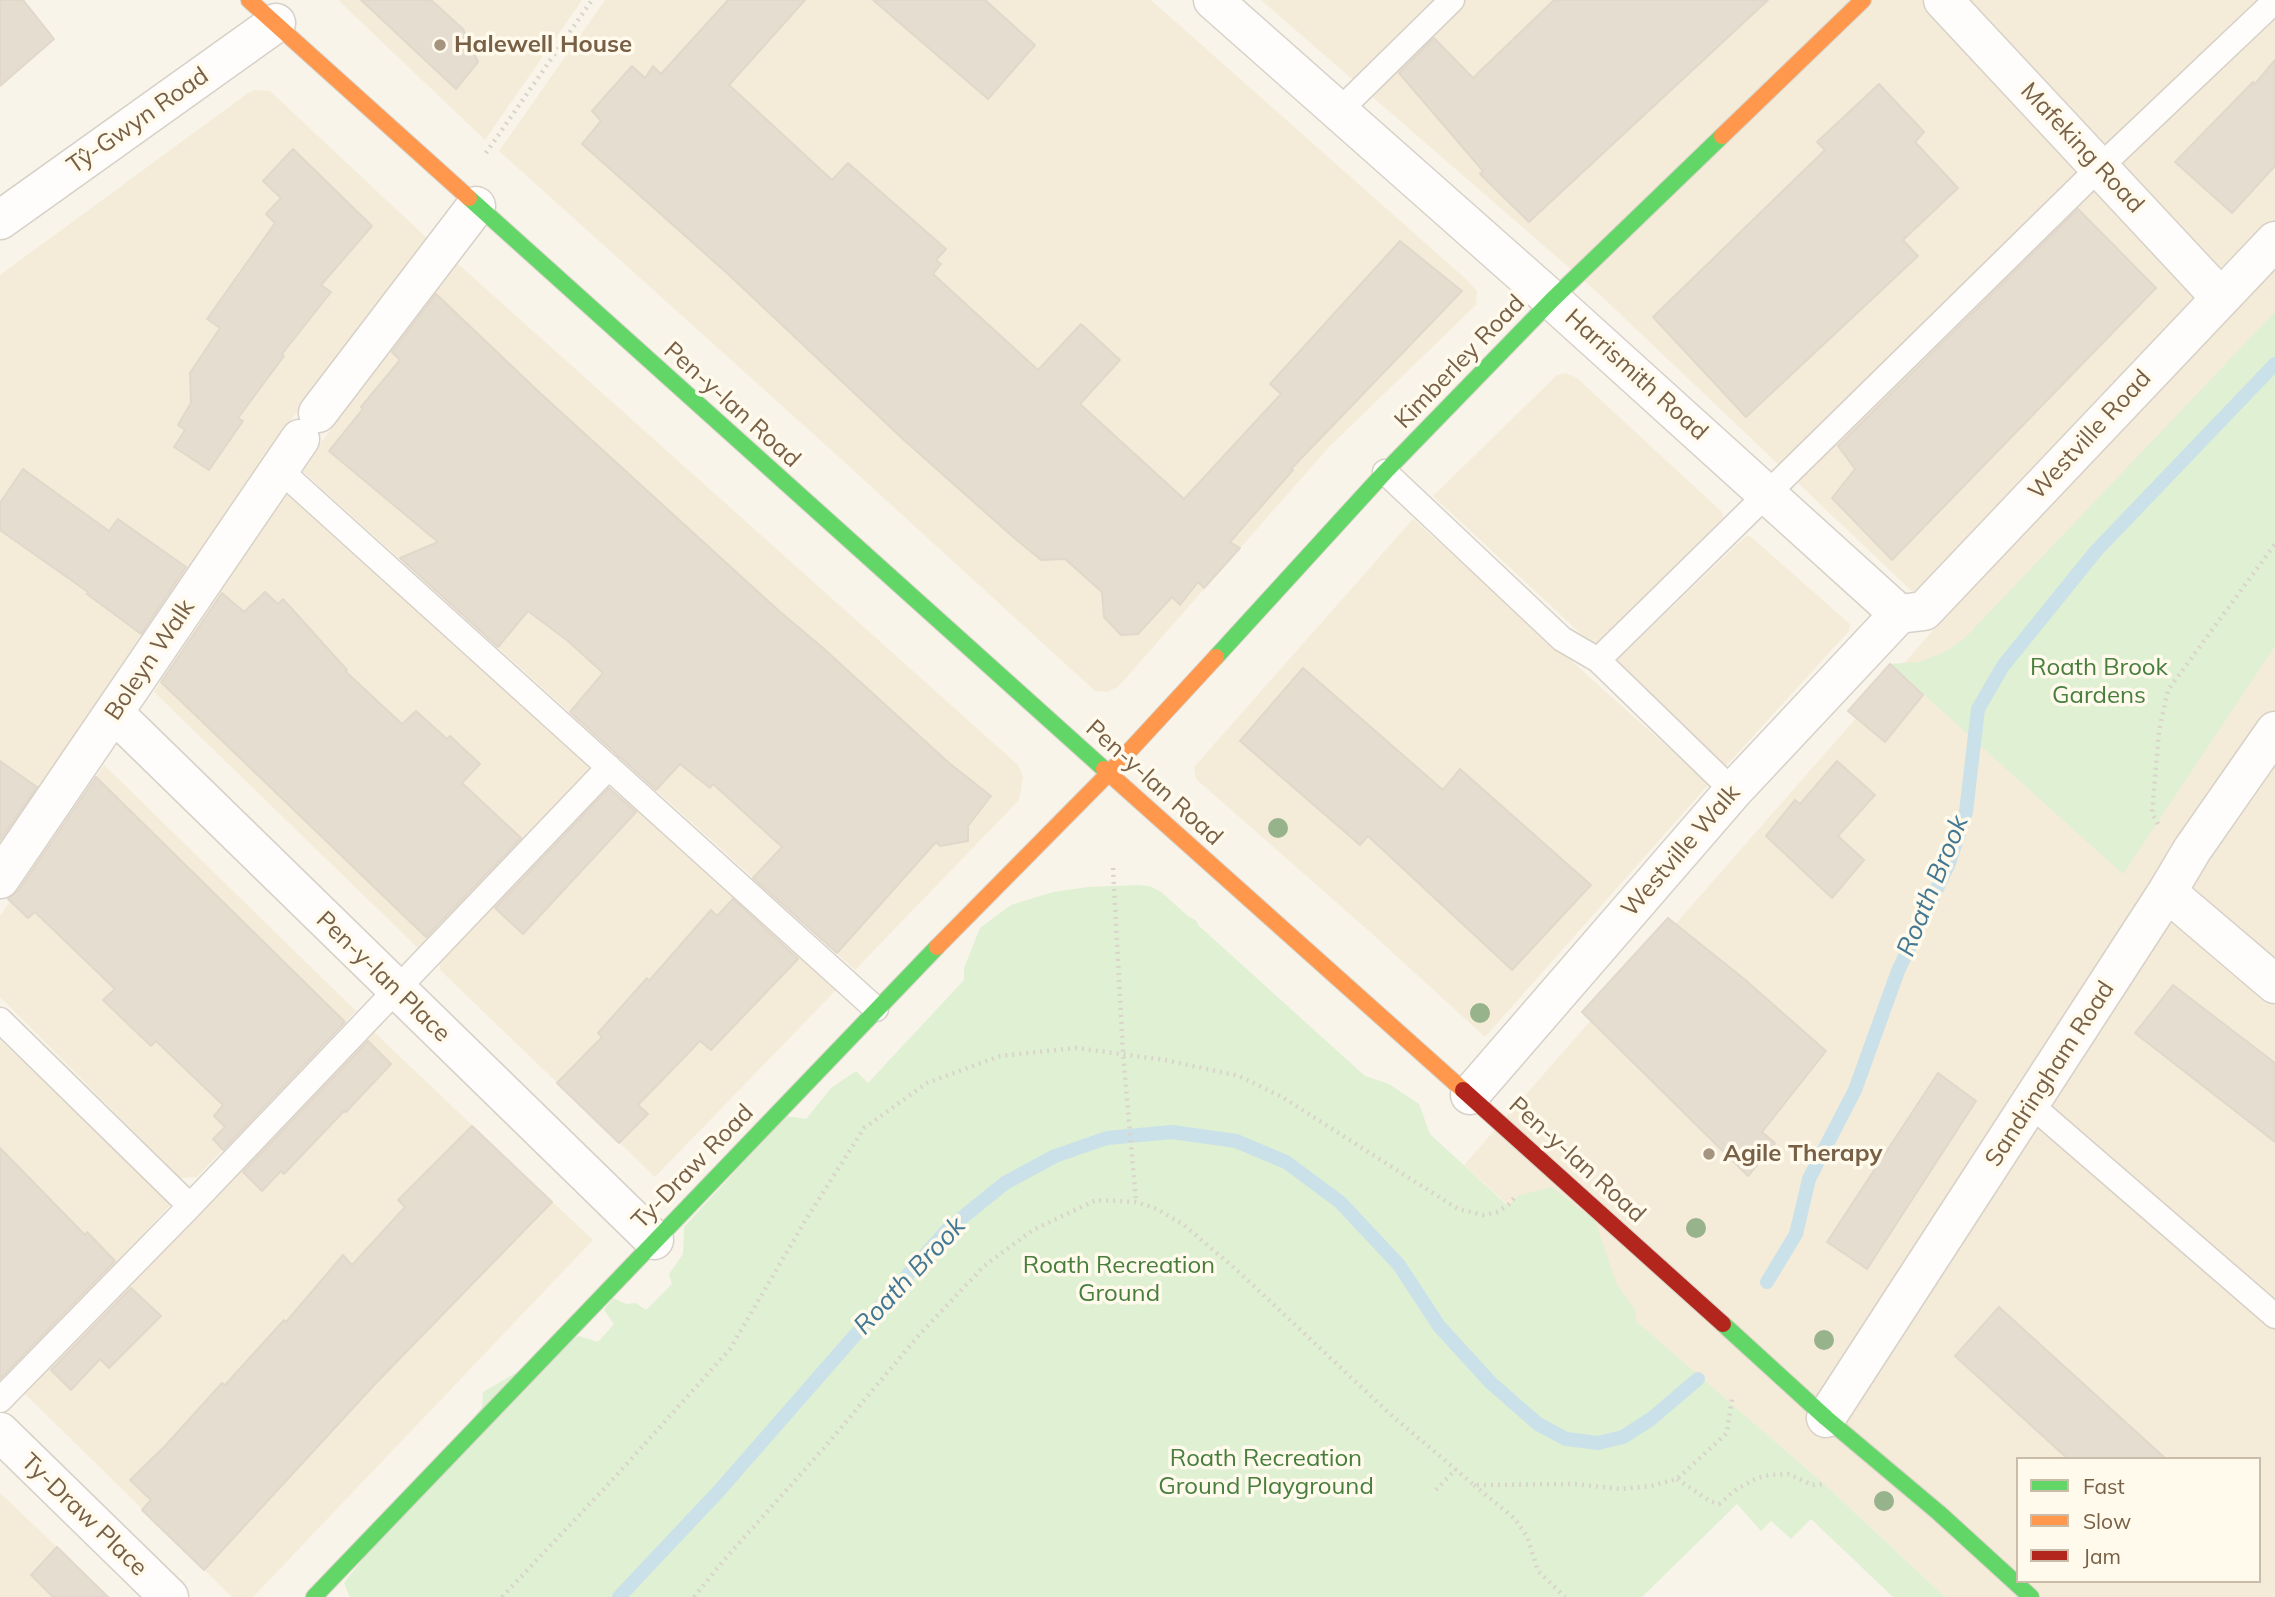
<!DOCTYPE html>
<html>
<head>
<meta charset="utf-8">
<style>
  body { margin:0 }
  #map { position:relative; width:2275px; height:1597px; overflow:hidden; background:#f8f4e9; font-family:Mulish,sans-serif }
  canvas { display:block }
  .legend { position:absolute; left:2016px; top:1457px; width:245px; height:126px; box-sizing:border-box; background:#fffaeb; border:2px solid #c9bca9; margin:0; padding:9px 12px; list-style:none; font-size:21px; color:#786047 }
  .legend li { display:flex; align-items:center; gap:14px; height:35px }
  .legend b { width:35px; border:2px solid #c9bca9 }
</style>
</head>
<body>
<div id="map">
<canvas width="2275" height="1597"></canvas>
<ul class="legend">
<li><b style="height:9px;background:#63d668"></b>Fast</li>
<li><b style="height:9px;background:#ff974d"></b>Slow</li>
<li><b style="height:9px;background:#b3261e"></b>Jam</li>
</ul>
</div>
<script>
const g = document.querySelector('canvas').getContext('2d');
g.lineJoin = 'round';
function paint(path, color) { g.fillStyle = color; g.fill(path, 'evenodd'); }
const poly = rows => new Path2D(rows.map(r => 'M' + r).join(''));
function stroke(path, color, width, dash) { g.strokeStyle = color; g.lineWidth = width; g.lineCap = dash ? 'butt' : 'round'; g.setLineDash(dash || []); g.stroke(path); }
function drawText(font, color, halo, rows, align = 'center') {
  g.font = font + ' Mulish,sans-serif'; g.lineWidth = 7; g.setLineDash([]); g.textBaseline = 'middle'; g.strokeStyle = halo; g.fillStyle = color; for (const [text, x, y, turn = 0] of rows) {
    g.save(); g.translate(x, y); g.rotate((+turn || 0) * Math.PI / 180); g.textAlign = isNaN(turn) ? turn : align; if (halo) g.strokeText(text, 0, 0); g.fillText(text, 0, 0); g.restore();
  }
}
const residential = poly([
  [338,0,582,0,485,140],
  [605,0,1151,0,1467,280,1477,291,1476,305,1329,447,1118,687,1107,692,1095,691,830,449,499,151],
  [1261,0,2275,0,2275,1597,1945,1597,1824,1484,1647,1331,1464,1165,1942,620,1597,292],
  [2018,1459,2259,1459,2259,1581,2018,1581],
  [255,90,270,91,428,239,365,318,296,413,0,846,0,275,248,93],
  [457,263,1018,765,1023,777,1019,800,855,970,301,470,389,350],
  [1566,373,1577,378,1722,512,1723,518,1594,646,1433,496,1557,375],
  [286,493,591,768,420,950,154,692],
  [1413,519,1709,784,1485,1037,1370,932,1196,779,1194,767],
  [1746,536,1750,536,1850,624,1849,631,1724,768,1614,663],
  [104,765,356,1011,197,1177,180,1178,0,997,0,916],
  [620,794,837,989,655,1177,440,970,440,962,597,797],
  [373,1031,593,1240,253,1597,232,1597,25,1394,77,1336],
  [0,1040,171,1204,117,1263,4,1377,0,1373],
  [0,1493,57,1547,108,1597,0,1597]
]);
const green = poly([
  [2275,312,2275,646,2123,874,1890,664,1919,662,1947,651,1966,637],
  [1138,885,1149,886,1160,891,1189,917,1197,921,1198,925,1365,1076,1389,1084,1419,1104,1430,1134,1508,1206,1520,1195,1552,1187,1595,1221,1617,1285,1636,1311,1636,1321,1824,1484,1945,1597,1893,1597,1811,1519,1791,1539,1771,1521,1761,1531,1737,1504,1642,1597,350,1597,344,1583,482,1407,483,1392,579,1336,598,1342,614,1324,604,1310,613,1298,626,1304,636,1303,646,1310,672,1284,669,1274,683,1254,684,1227,786,1116,806,1119,831,1088,856,1071,868,1083,964,980,964,968,980,928,1011,905,1053,892,1088,887]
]);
const stream = poly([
  [1767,1282,1796,1234,1809,1179,1855,1090,1898,971,1949,863,1966,812,1978,709,2003,666,2096,551,2275,364],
  [619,1597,718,1492,947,1230,1005,1183,1055,1156,1107,1138,1172,1132,1236,1141,1286,1162,1340,1202,1399,1265,1439,1326,1491,1383,1538,1424,1566,1439,1598,1443,1623,1437,1651,1419,1698,1379]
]);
const building = poly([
  [0,0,23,0,54,39,0,86,0,0],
  [361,0,431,0,463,29,478,62,456,89,361,0],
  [728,0,805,0,729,85,832,180,848,163,946,249,936,260,941,264,933,274,1038,370,1081,324,1120,360,1080,404,1184,499,1281,394,1270,384,1400,241,1462,291,1291,469,1293,470,1230,542,1240,548,1204,588,1198,582,1180,605,1172,597,1138,634,1121,635,1104,617,1102,592,1065,559,1041,560,1012,536,904,440,728,274,582,144,601,121,592,111,632,66,645,78,653,66,661,74,728,0],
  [873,0,985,0,1035,45,988,99,873,0],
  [1554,0,1768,0,1529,222,1480,174,1483,171,1399,73,1434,38,1473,78,1554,0],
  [2275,60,2275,166,2232,213,2175,162,2253,82,2255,84,2275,60],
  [1879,84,1924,132,1915,142,1958,188,1903,240,1918,256,1746,417,1653,317,1825,150,1817,142,1879,84],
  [293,149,372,226,321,285,331,292,282,354,284,356,238,418,243,421,209,470,174,447,185,430,178,425,191,403,190,373,220,328,207,319,275,223,266,214,281,198,263,181,293,149],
  [2078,209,2156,288,1892,560,1832,498,1855,469,1838,446,2078,209],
  [436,294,540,393,779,611,823,648,949,763,991,796,968,826,968,841,940,846,936,842,837,953,753,878,782,847,713,784,710,788,680,764,656,790,570,712,603,673,568,641,528,611,498,647,400,558,438,542,329,451,363,409,361,407,400,360,392,352,436,294],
  [23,469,109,531,118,519,186,567,141,634,87,594,88,592,0,530,0,503,23,469],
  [265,592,278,604,283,599,347,670,345,671,402,724,416,711,447,739,450,736,480,764,462,783,521,838,426,937,161,682,222,593,244,612,265,592],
  [1890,664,1923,695,1885,742,1848,711,1890,664],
  [1303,668,1443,790,1460,769,1591,885,1512,970,1368,836,1360,845,1240,741,1303,668],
  [0,761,37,787,0,840,0,761],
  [1837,761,1875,795,1838,836,1864,860,1832,898,1766,836,1795,800,1800,804,1837,761],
  [96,777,345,1022,223,1150,213,1139,225,1127,214,1116,223,1105,156,1041,151,1046,103,1000,115,989,35,912,28,918,8,899,18,891,96,777],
  [609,788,636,812,523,934,495,908,609,788],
  [733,899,798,959,711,1050,700,1041,668,1074,638,1105,648,1114,619,1143,557,1083,602,1037,598,1033,647,978,649,981,711,910,717,916,733,899],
  [1668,918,1743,978,1826,1051,1762,1132,1775,1143,1748,1176,1582,1012,1668,918],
  [2173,985,2275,1063,2275,1142,2135,1033,2173,985],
  [368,1041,391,1064,346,1112,344,1111,284,1174,281,1171,262,1191,243,1172,368,1041],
  [1938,1073,1976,1101,1867,1269,1827,1242,1938,1073],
  [472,1126,552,1202,376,1383,204,1570,142,1510,151,1500,130,1480,165,1446,222,1383,225,1385,284,1320,286,1322,343,1255,352,1265,405,1207,398,1200,472,1126],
  [0,1148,85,1235,87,1232,115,1261,0,1379,0,1148],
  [131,1288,161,1316,109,1368,100,1359,71,1390,51,1370,131,1288],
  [1999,1307,2166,1459,2068,1459,1955,1356,1999,1307],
  [57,1547,108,1597,53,1597,31,1575,57,1547]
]);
const path = poly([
  [486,153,592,0],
  [2158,824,2152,813,2159,731,2168,690,2275,544],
  [1113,868,1123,1053,1136,1202],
  [1677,1479,1710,1501,1719,1504,1737,1489,1757,1478,1770,1475,1789,1474,1812,1485,1824,1484],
  [1474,1485,1514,1518,1527,1536,1538,1571,1565,1597],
  [1436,1490,1456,1469],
  [502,1597,615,1477,730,1349,805,1221,864,1128,927,1083,1000,1056,1076,1048,1165,1060,1239,1076,1282,1097,1458,1209,1484,1215,1497,1212,1508,1205,1515,1197],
  [694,1597,724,1560,824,1448,919,1335,984,1266,1033,1230,1096,1200,1136,1202,1157,1209,1184,1225,1239,1272,1390,1414,1474,1485,1576,1484,1620,1489,1651,1486,1677,1479,1727,1433,1732,1398]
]);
const lane = poly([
  [1339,111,1452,0],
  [280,470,876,1009],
  [1385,472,1562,639,1598,660,1733,791],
  [1598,660,2100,167,2275,1],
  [0,1020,190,1206],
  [2030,1104,2275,1316],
  [0,1400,190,1206,609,767]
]);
const street = poly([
  [1213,0,1552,300,1899,614],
  [1943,0,2220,297],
  [0,220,276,23],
  [318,413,476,206],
  [1899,614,1924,611,2275,241],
  [114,713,654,1240],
  [0,879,300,439],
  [2167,892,2275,984],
  [1470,1095,1733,791,1899,614],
  [1826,1418,2167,892,2192,850,2275,731],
  [0,1432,169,1597]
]);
const fast = poly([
  [469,198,1104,769],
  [1216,657,1385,472,1552,300,1722,136],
  [1723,1324,1826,1418,1939,1513,2031,1597],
  [314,1597,937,947]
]);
const slow = poly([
  [249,0,469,198],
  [1722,136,1863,0],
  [1104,769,1463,1090],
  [937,947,1109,773,1216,657]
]);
const jam = poly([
  [1463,1090,1723,1324]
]);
const trees = [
  [1278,828],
  [1480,1013],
  [1696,1228],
  [1824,1340],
  [1884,1501]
];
const markers = [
  [440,45,7,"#a59480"],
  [1709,1154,7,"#a59480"]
];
const poiNames = [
  ["Halewell House",454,45],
  ["Agile Therapy",1723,1154]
];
const streetNames = [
  ["Tŷ-Gwyn Road",138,121,-35],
  ["Mafeking Road",2082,148,47],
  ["Kimberley Road",1460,362,-46],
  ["Harrismith Road",1636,375,42],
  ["Pen-y-lan Road",732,405,42],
  ["Westville Road",2090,435,-47],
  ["Boleyn Walk",150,660,-56],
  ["Pen-y-lan Road",1154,783,42],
  ["Westville Walk",1681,851,-49],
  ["Pen-y-lan Place",383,977,44],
  ["Sandringham Road",2050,1074,-57],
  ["Pen-y-lan Road",1577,1160,42],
  ["Ty-Draw Road",693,1167,-46],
  ["Ty-Draw Place",84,1515,44]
];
const parkNames = [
  ["Roath Brook",2099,668],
  ["Gardens",2099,696],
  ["Roath Recreation",1119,1266],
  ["Ground",1119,1294],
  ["Roath Recreation",1266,1459],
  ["Ground Playground",1266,1487]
];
const waterNames = [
  ["Roath Brook",1933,886,-68],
  ["Roath Brook",910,1276,-47]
];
paint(residential, '#f4ecd9');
paint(green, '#dff0d3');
stroke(stream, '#cae1e9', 14);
paint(building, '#e5ddd0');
stroke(building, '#e1d8cb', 2);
stroke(lane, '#d7d1c8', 27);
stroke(street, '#d7d1c8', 41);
stroke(fast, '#d7d1c7', 18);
stroke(slow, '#d7d1c7', 18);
stroke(jam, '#d7d1c7', 18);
stroke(path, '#dad4cb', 4.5, [2, 5]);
stroke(lane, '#fefdfc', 24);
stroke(street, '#fefdfc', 38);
stroke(fast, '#63d668', 16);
stroke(slow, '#ff974d', 16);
stroke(jam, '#b3261e', 16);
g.fillStyle = '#97b38b';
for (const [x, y] of trees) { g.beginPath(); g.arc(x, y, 10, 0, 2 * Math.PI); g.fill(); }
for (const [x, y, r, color] of markers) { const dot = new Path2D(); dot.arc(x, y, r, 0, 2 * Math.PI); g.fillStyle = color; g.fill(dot); stroke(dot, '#fffaeb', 2.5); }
drawText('bold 24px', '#786047', '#fffaeb', poiNames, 'left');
drawText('24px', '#786047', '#fffaeb', streetNames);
drawText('24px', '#477e3e', '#fffaeb', parkNames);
drawText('italic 26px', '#427894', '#fffaeb', waterNames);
</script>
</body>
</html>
